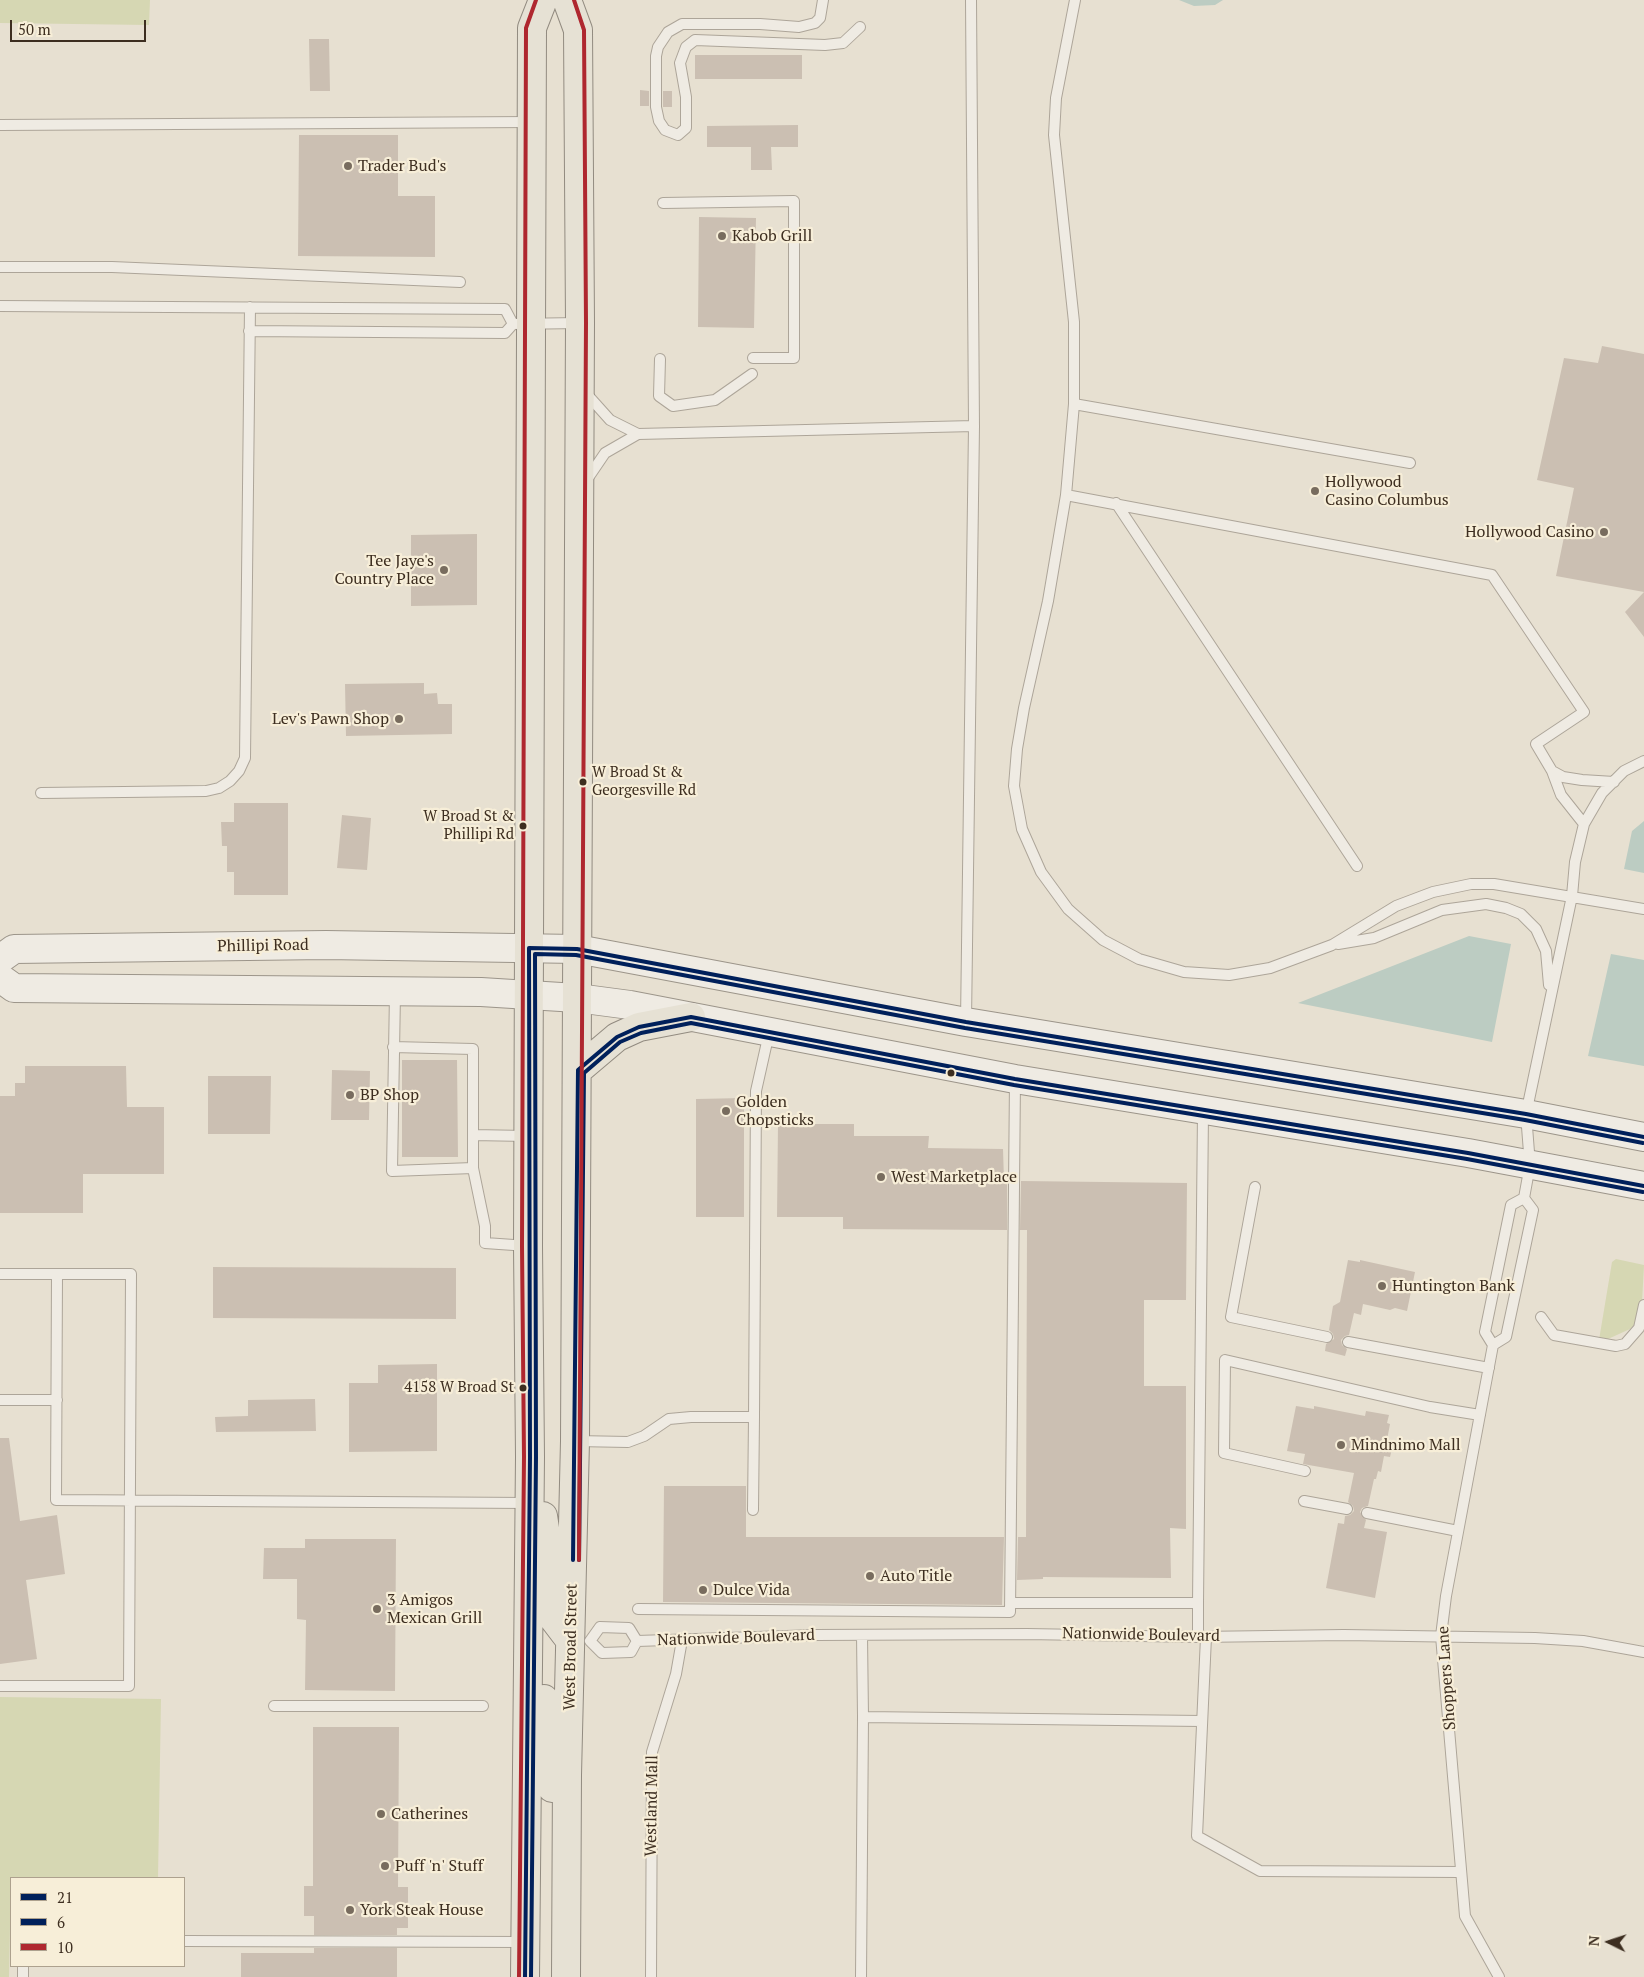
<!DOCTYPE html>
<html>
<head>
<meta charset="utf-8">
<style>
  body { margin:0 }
  #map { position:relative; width:1644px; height:1977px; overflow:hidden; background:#e7e0d1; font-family:"PT Serif",serif }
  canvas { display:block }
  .legend { position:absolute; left:10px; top:1877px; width:175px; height:90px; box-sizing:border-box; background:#f7eed8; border:1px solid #ada18e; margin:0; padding:6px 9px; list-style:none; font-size:15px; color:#3d2e20 }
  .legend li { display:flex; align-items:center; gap:10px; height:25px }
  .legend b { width:25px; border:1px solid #ada18e }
  .north { position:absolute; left:1584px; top:1917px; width:50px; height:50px; -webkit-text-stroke:4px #f7eed8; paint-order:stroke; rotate:274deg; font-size:14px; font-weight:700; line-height:20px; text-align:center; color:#3d2e20 }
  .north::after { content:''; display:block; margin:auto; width:18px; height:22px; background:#3d2e20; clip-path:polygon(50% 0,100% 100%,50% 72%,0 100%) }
  .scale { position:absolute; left:10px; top:20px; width:136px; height:22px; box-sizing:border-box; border:2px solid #3d2e20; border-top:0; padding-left:6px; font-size:15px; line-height:18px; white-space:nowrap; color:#3d2e20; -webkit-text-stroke:4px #f7eed8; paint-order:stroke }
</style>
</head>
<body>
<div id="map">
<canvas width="1644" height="1977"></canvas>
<ul class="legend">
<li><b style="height:6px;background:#00205b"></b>21</li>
<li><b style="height:6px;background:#00205b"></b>6</li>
<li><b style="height:6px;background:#af272f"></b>10</li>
</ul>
<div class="north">N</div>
<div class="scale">50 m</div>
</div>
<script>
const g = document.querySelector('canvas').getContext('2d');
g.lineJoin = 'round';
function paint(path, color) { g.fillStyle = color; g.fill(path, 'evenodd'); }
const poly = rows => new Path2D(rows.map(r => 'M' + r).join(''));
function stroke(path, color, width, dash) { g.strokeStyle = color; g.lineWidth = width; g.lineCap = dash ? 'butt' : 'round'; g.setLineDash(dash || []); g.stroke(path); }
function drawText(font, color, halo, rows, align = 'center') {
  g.font = font + ' "PT Serif",serif'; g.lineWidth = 4.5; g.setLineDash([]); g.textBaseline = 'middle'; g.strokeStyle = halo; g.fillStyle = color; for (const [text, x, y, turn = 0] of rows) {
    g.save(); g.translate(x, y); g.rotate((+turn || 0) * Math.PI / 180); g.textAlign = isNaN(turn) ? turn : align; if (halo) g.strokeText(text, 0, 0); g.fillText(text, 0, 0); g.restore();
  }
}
const green = poly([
  [0,0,150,0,149,25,0,23],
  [1616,1259,1644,1265,1642,1302,1636,1323,1630,1329,1608,1339,1599,1340,1612,1262],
  [0,1697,161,1699,158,1878,11,1878,9,1977,0,1977]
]);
const water = poly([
  [1179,0,1223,0,1215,5,1194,6],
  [1644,821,1644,873,1624,869,1632,831],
  [1469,936,1511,944,1492,1042,1298,1003],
  [1611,954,1644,960,1644,1066,1588,1056]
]);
const building = poly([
  [309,39,329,39,330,91,310,91],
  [695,55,802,55,802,79,695,79],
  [640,90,649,91,649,106,640,106],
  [663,91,672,91,672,107,663,107],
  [798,125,798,147,771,147,772,170,751,170,751,147,707,147,707,126],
  [299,135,398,135,398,196,435,196,435,257,298,256],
  [699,217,756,218,754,328,698,327],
  [1602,346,1644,354,1644,637,1625,612,1644,592,1556,576,1574,488,1537,480,1564,358,1598,363],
  [477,534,477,605,411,606,411,535],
  [424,683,424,694,437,693,438,704,452,704,452,734,346,736,345,684],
  [234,803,288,803,288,895,234,895,234,872,227,872,227,846,222,846,221,822,234,822],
  [342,815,371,818,367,870,337,868],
  [402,1060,457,1060,458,1157,402,1157],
  [25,1066,126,1066,127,1107,164,1107,164,1174,83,1174,83,1213,0,1213,0,1096,15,1096,15,1083,25,1083],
  [332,1070,370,1071,369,1120,331,1120],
  [208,1076,271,1076,270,1134,208,1134],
  [744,1098,744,1217,696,1217,696,1099],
  [778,1124,854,1124,854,1136,929,1136,928,1148,1003,1149,1004,1181,1007,1181,1007,1230,843,1229,843,1217,777,1217],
  [1021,1181,1187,1183,1186,1300,1144,1300,1144,1386,1186,1386,1186,1529,1170,1528,1171,1578,1043,1577,1043,1579,1017,1580,1018,1537,1026,1537,1027,1230,1020,1230],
  [1348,1260,1360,1262,1360,1260,1415,1272,1407,1311,1395,1308,1390,1310,1363,1304,1361,1315,1354,1313,1349,1335,1345,1336,1341,1340,1342,1345,1347,1349,1345,1356,1325,1351,1326,1344,1334,1339,1333,1334,1329,1330,1333,1306,1340,1302],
  [213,1267,456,1268,456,1319,213,1318],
  [437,1364,437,1451,349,1452,349,1383,378,1383,378,1365],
  [315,1399,316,1431,216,1432,215,1417,248,1416,248,1400],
  [1296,1406,1314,1409,1314,1406,1365,1416,1366,1411,1389,1415,1387,1423,1390,1424,1387,1440,1394,1441,1390,1457,1384,1456,1381,1472,1378,1471,1376,1479,1374,1479,1368,1506,1362,1508,1360,1512,1366,1520,1364,1528,1387,1532,1375,1598,1326,1588,1338,1523,1344,1524,1345,1516,1350,1515,1354,1511,1353,1506,1348,1502,1354,1473,1303,1464,1305,1454,1287,1451],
  [0,1438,9,1438,20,1521,57,1515,65,1574,26,1580,37,1659,0,1664],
  [664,1486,746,1486,746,1537,1004,1537,1002,1605,663,1602],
  [305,1539,396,1539,395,1691,305,1690,306,1620,297,1619,297,1579,263,1579,264,1548,305,1548],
  [313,1727,399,1727,398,1887,408,1887,408,1928,397,1928,397,1935,314,1935,314,1916,304,1916,304,1886,313,1886],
  [314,1948,397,1948,397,1977,241,1977,241,1953,314,1953]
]);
const lane = poly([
  [823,0,820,18,815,23,799,27,760,24,682,24,668,32,658,47,656,56,656,107,659,121,665,130,678,135,686,128,686,97,680,63,686,47,695,40,825,45,843,43,860,27],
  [1075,0,1056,98,1054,135,1074,322,1074,404,1066,495,1048,601,1024,708,1017,749,1014,786,1022,829,1041,872,1068,909,1103,940,1139,959,1184,972,1229,975,1270,968,1332,945,1396,906,1433,892,1471,884,1494,884,1644,909],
  [0,125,531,122],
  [663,203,794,201,794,358,753,358],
  [0,267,112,267,460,282],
  [0,306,505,309,513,324],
  [249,331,505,333,513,324,579,323],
  [660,359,659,396,673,406,715,400,752,374],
  [584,391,610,420,638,434,974,426],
  [1074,404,1410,463],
  [586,481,605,453,638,434],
  [1066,495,1492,575,1584,712,1536,744,1552,771],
  [1116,503,1357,866],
  [41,793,206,791,219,788,230,781,239,771,245,758,250,307],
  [1584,824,1561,795,1552,771,1563,777,1582,780,1614,782],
  [1338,944,1374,938,1442,910,1486,904,1506,908,1521,914,1536,929,1546,951,1549,985],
  [395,993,392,1171,473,1168,473,1135,526,1136],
  [966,1021,974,426,971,0],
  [393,1047,473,1049,473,1135],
  [473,1168,485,1226,485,1243,528,1246],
  [1255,1187,1231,1317,1327,1337],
  [0,1274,131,1274,129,1686,0,1686],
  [57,1274,56,1500,529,1503],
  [1541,1317,1554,1335,1616,1346,1625,1344,1639,1328,1644,1305],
  [1348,1342,1489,1368],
  [1493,1345,1506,1337,1533,1210,1524,1198,1530,1165,1526,1114,1572,896,1575,862,1584,824,1602,793,1624,771,1644,761],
  [0,1400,57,1400],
  [576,1441,628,1442,644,1436,669,1419,691,1417,754,1417,756,1091,769,1033],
  [1305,1471,1224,1453,1225,1360,1430,1407,1480,1415],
  [1304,1501,1347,1509],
  [753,1510,754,1417],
  [1367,1513,1458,1531],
  [1010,1603,1198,1603,1198,1637],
  [1198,1603,1203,1112],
  [638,1609,1010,1612,1015,1080],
  [600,1627,629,1628,637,1641,631,1652,602,1653,590,1641,600,1627],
  [862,1635,863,1717,1202,1721],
  [1206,1637,1197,1836,1260,1871,1461,1872],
  [637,1641,816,1635,1027,1634,1198,1637,1344,1635,1535,1638,1583,1641,1644,1652],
  [274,1706,483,1706],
  [184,1941,524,1942],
  [23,1977,23,1966],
  [651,1977,652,1752,676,1674,682,1640],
  [861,1977,863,1717],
  [1499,1977,1465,1916,1441,1636,1446,1596,1493,1345,1485,1332,1511,1205,1524,1198]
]);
const secondary = poly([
  [0,959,14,949,326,945,577,949,966,1022,1526,1114,1644,1137],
  [0,978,14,988,481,992,577,998,630,1005,1015,1079,1468,1153,1644,1186]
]);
const primary = poly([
  [578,1070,617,1037,639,1027,691,1017],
  [543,1516,552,1574,553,1618,569,1639],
  [544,1699,544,1718,552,1788],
  [525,1977,530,1457,528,1246,532,28,543,0],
  [566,1977,567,1775,575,1441,580,323,578,30,567,0]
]);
const bus1 = poly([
  [573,1560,578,1070,617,1037,639,1027,691,1017,1015,1079,1468,1153,1644,1186],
  [525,1977,530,1457,529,948,577,949,966,1022,1526,1114,1644,1137]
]);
const bus2 = poly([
  [579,1560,584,1073,620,1042,641,1033,691,1023,1014,1085,1467,1159,1643,1192],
  [531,1977,536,1457,535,954,576,955,965,1028,1525,1120,1643,1143]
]);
const bus3 = poly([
  [574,0,584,30,586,323,579,1560],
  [519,1977,524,1457,522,1246,526,28,536,0]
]);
const markers = [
  [348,166,5,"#786c5e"],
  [722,236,5,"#786c5e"],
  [1315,491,5,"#786c5e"],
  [1604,532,5,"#786c5e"],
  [444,570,5,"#786c5e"],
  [399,719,5,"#786c5e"],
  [583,782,4.5,"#3d2e20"],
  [523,826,4.5,"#3d2e20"],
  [951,1073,4.5,"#3d2e20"],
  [350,1095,5,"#786c5e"],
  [726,1111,5,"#786c5e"],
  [881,1177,5,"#786c5e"],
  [1382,1286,5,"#786c5e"],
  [523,1388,4.5,"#3d2e20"],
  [1341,1445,5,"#786c5e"],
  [870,1576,5,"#786c5e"],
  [703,1590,5,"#786c5e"],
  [377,1609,5,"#786c5e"],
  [381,1814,5,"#786c5e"],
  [385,1866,5,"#786c5e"],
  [350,1910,5,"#786c5e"]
];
const busNames = [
  ["W Broad St &",592,773,"left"],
  ["Georgesville Rd",592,791,"left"],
  ["W Broad St &",514,817],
  ["Phillipi Rd",514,835],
  ["4158 W Broad St",514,1388]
];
const poiNames = [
  ["Trader Bud's",358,166],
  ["Kabob Grill",732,236],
  ["Hollywood",1325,482],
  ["Casino Columbus",1325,500],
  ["Hollywood Casino",1594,532,"right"],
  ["Tee Jaye's",434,561,"right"],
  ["Country Place",434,579,"right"],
  ["Lev's Pawn Shop",389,719,"right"],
  ["BP Shop",360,1095],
  ["Golden",736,1102],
  ["Chopsticks",736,1120],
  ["West Marketplace",891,1177],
  ["Huntington Bank",1392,1286],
  ["Mindnimo Mall",1351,1445],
  ["Auto Title",880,1576],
  ["Dulce Vida",713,1590],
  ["3 Amigos",387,1600],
  ["Mexican Grill",387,1618],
  ["Catherines",391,1814],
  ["Puff 'n' Stuff",395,1866],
  ["York Steak House",360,1910]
];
const streetNames = [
  ["Phillipi Road",263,946,-1],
  ["Nationwide Boulevard",1141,1635,1],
  ["Nationwide Boulevard",736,1638,-2],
  ["West Broad Street",571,1647,-89],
  ["Shoppers Lane",1447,1678,-94],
  ["Westland Mall",652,1806,-89]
];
paint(green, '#d6d7b3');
paint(water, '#bcccc2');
paint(building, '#cbbfb2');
stroke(lane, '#ada599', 12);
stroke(secondary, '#9c958a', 30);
stroke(primary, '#928b80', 30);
stroke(lane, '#efebe3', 10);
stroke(secondary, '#efebe3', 28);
stroke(primary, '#e6e1d4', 28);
stroke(bus1, '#00205b', 4);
stroke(bus2, '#00205b', 4);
stroke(bus3, '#af272f', 4);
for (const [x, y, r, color] of markers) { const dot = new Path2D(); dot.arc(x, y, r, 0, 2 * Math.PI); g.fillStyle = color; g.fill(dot); stroke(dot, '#f7eed8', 2); }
drawText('15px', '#3d2e20', '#f7eed8', busNames, 'right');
drawText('16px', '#3d2e20', '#f7eed8', poiNames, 'left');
drawText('16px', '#3d2e20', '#f7eed8', streetNames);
</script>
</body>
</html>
